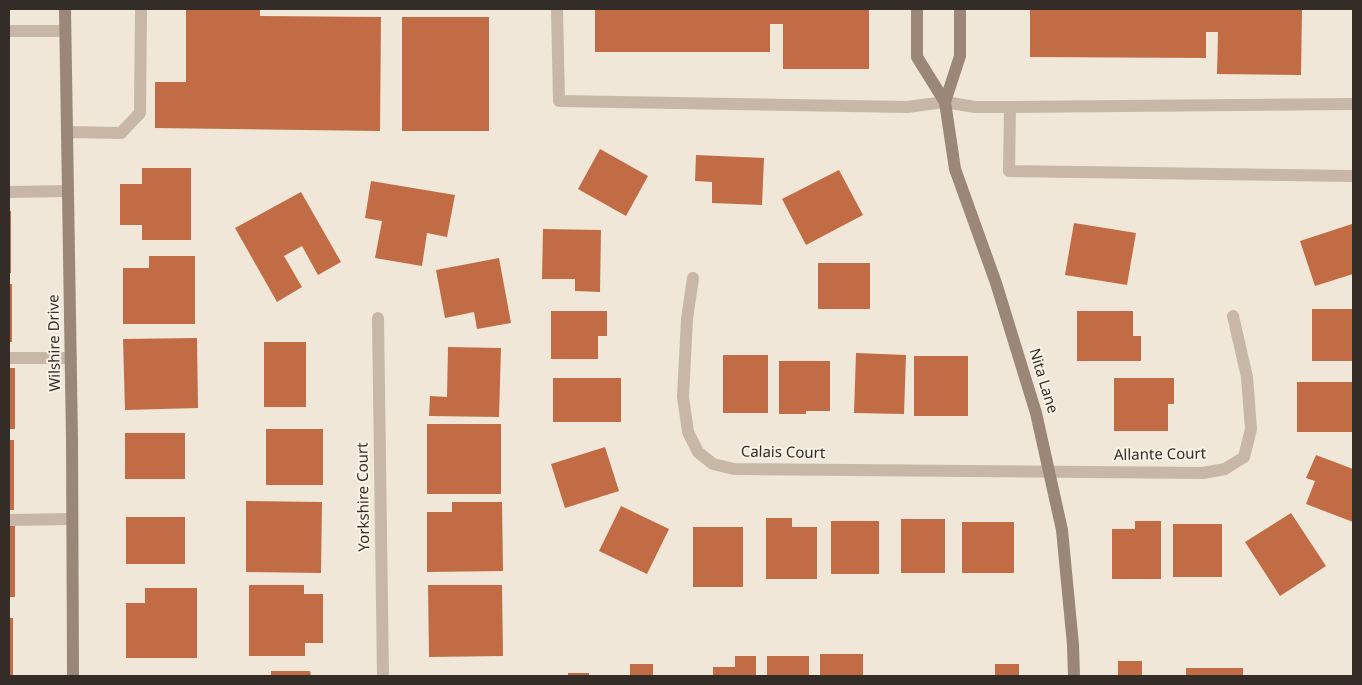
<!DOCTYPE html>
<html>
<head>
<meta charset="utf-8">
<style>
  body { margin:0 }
  #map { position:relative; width:1362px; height:685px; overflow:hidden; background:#f0e7d9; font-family:"Noto Sans",sans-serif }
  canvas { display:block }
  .frame { position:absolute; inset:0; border:10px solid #342c26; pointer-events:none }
</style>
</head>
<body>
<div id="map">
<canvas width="1362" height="685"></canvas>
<div class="frame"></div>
</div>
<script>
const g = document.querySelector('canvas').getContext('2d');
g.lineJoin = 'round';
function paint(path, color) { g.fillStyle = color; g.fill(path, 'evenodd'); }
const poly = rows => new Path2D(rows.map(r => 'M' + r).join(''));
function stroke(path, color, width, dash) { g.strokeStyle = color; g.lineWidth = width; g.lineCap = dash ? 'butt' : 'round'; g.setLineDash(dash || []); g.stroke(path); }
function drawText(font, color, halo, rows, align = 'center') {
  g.font = font + ' "Noto Sans",sans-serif'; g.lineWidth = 4; g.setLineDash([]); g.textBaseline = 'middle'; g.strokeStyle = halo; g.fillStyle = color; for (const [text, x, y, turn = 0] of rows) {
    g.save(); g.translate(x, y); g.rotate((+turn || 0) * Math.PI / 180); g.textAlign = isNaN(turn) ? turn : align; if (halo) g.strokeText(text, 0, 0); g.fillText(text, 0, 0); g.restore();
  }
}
const building = poly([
  [186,9,260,9,260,16,381,17,380,131,155,128,155,82,186,82],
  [595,9,869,9,869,69,783,69,783,24,770,24,770,52,595,52],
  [1030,9,1302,9,1301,75,1217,74,1218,32,1206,32,1206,58,1030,57],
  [402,17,489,17,489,131,402,131],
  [600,149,648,176,626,216,578,189],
  [696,155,764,158,762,205,712,203,712,182,695,181],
  [142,168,191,168,191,240,142,240,142,225,120,225,120,184,142,184],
  [839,170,863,215,806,245,782,199],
  [371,181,455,195,447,237,427,233,422,266,375,258,382,221,365,218],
  [301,192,341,262,318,275,302,246,284,256,302,287,277,302,235,228],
  [9,211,11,211,11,273,9,273],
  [1074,223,1136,233,1127,285,1065,275],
  [1352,224,1353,274,1315,286,1300,241],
  [543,229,601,230,600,292,575,291,575,279,542,279],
  [149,256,195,256,195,324,123,324,123,268,149,268],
  [499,258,511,323,477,329,474,312,445,318,436,270],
  [818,263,870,263,870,309,818,309],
  [9,284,12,284,12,342,9,342],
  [1312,309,1353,309,1353,361,1312,361],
  [551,311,607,311,607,336,598,336,598,359,551,359],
  [1077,311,1133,311,1133,336,1141,336,1141,361,1077,361],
  [197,338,198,408,125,410,123,339],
  [264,342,306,342,306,407,264,407],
  [448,347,501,348,499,417,429,416,430,396,447,397],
  [856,353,906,355,904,414,854,413],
  [723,355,768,355,768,413,723,413],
  [914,356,968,356,968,416,914,416],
  [779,361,830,361,830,411,806,411,806,414,779,414],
  [9,368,15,368,15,429,9,429],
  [553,378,621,378,621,422,553,422],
  [1114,378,1174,378,1174,404,1168,404,1168,431,1114,431],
  [1297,382,1353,382,1353,432,1297,432],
  [427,424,501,424,501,494,427,494],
  [266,429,323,429,323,485,266,485],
  [125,433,185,433,185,479,125,479],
  [9,440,14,440,14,510,9,510],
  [605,447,619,491,565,508,551,464],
  [1316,455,1353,469,1353,522,1306,504,1315,481,1306,478],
  [246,501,322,502,321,573,246,572],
  [452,502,502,502,503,571,427,572,427,512,452,512],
  [621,506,669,529,647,574,599,551],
  [1291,513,1326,566,1280,596,1245,542],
  [126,517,185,517,185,564,126,564],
  [766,518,792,518,792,527,817,527,817,579,766,579],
  [901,519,945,519,945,573,901,573],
  [831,521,879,521,879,574,831,574],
  [1135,521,1161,521,1161,579,1112,579,1112,529,1135,529],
  [962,522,1014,522,1014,573,962,573],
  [1173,524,1222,524,1222,577,1173,577],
  [9,526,15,526,15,597,9,597],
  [693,527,743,527,743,587,693,587],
  [249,585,304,585,304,594,323,594,323,643,305,643,305,656,249,656],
  [428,585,502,585,503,656,429,657],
  [145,588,197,588,197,658,126,658,126,603,145,603],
  [9,618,13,618,13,676,9,676],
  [820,654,863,654,863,676,820,676],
  [735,656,756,656,756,676,713,676,713,667,735,667],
  [767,656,809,656,809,676,767,676],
  [1118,661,1142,661,1142,676,1118,676],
  [630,664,653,664,653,676,630,676],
  [995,664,1019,664,1019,676,995,676],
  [1186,668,1243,668,1243,676,1186,676],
  [271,671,310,671,311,676,271,676],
  [568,673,589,673,589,676,568,676]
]);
const lane = poly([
  [557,9,559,101,907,107,945,102,975,107,1010,107,1009,171,1353,176],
  [9,31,65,31],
  [1010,107,1353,104],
  [67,132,121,133,140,113,141,9],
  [9,192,68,191],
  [9,358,71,358],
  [9,520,72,519]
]);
const street = poly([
  [693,278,687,319,683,397,688,432,698,452,713,464,734,469,1203,473,1225,469,1244,457,1251,429,1247,377,1233,316],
  [378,318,383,676]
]);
const secondary = poly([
  [65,9,72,439,73,676],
  [917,9,917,57,945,102,955,169,996,283,1036,413,1062,530,1073,645,1074,676],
  [945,102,960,56,960,9]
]);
const streetNames = [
  ["Wilshire Drive",55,343,-91],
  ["Nita Lane",1043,381,73],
  ["Calais Court",783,453,1],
  ["Allante Court",1160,455,-1],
  ["Yorkshire Court",364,497,-91]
];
paint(building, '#c26c45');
stroke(lane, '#c8b7a6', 12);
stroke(street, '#c8b7a6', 12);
stroke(secondary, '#9b8777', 12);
drawText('15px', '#342c26', '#f8f1e5', streetNames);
</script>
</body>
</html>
